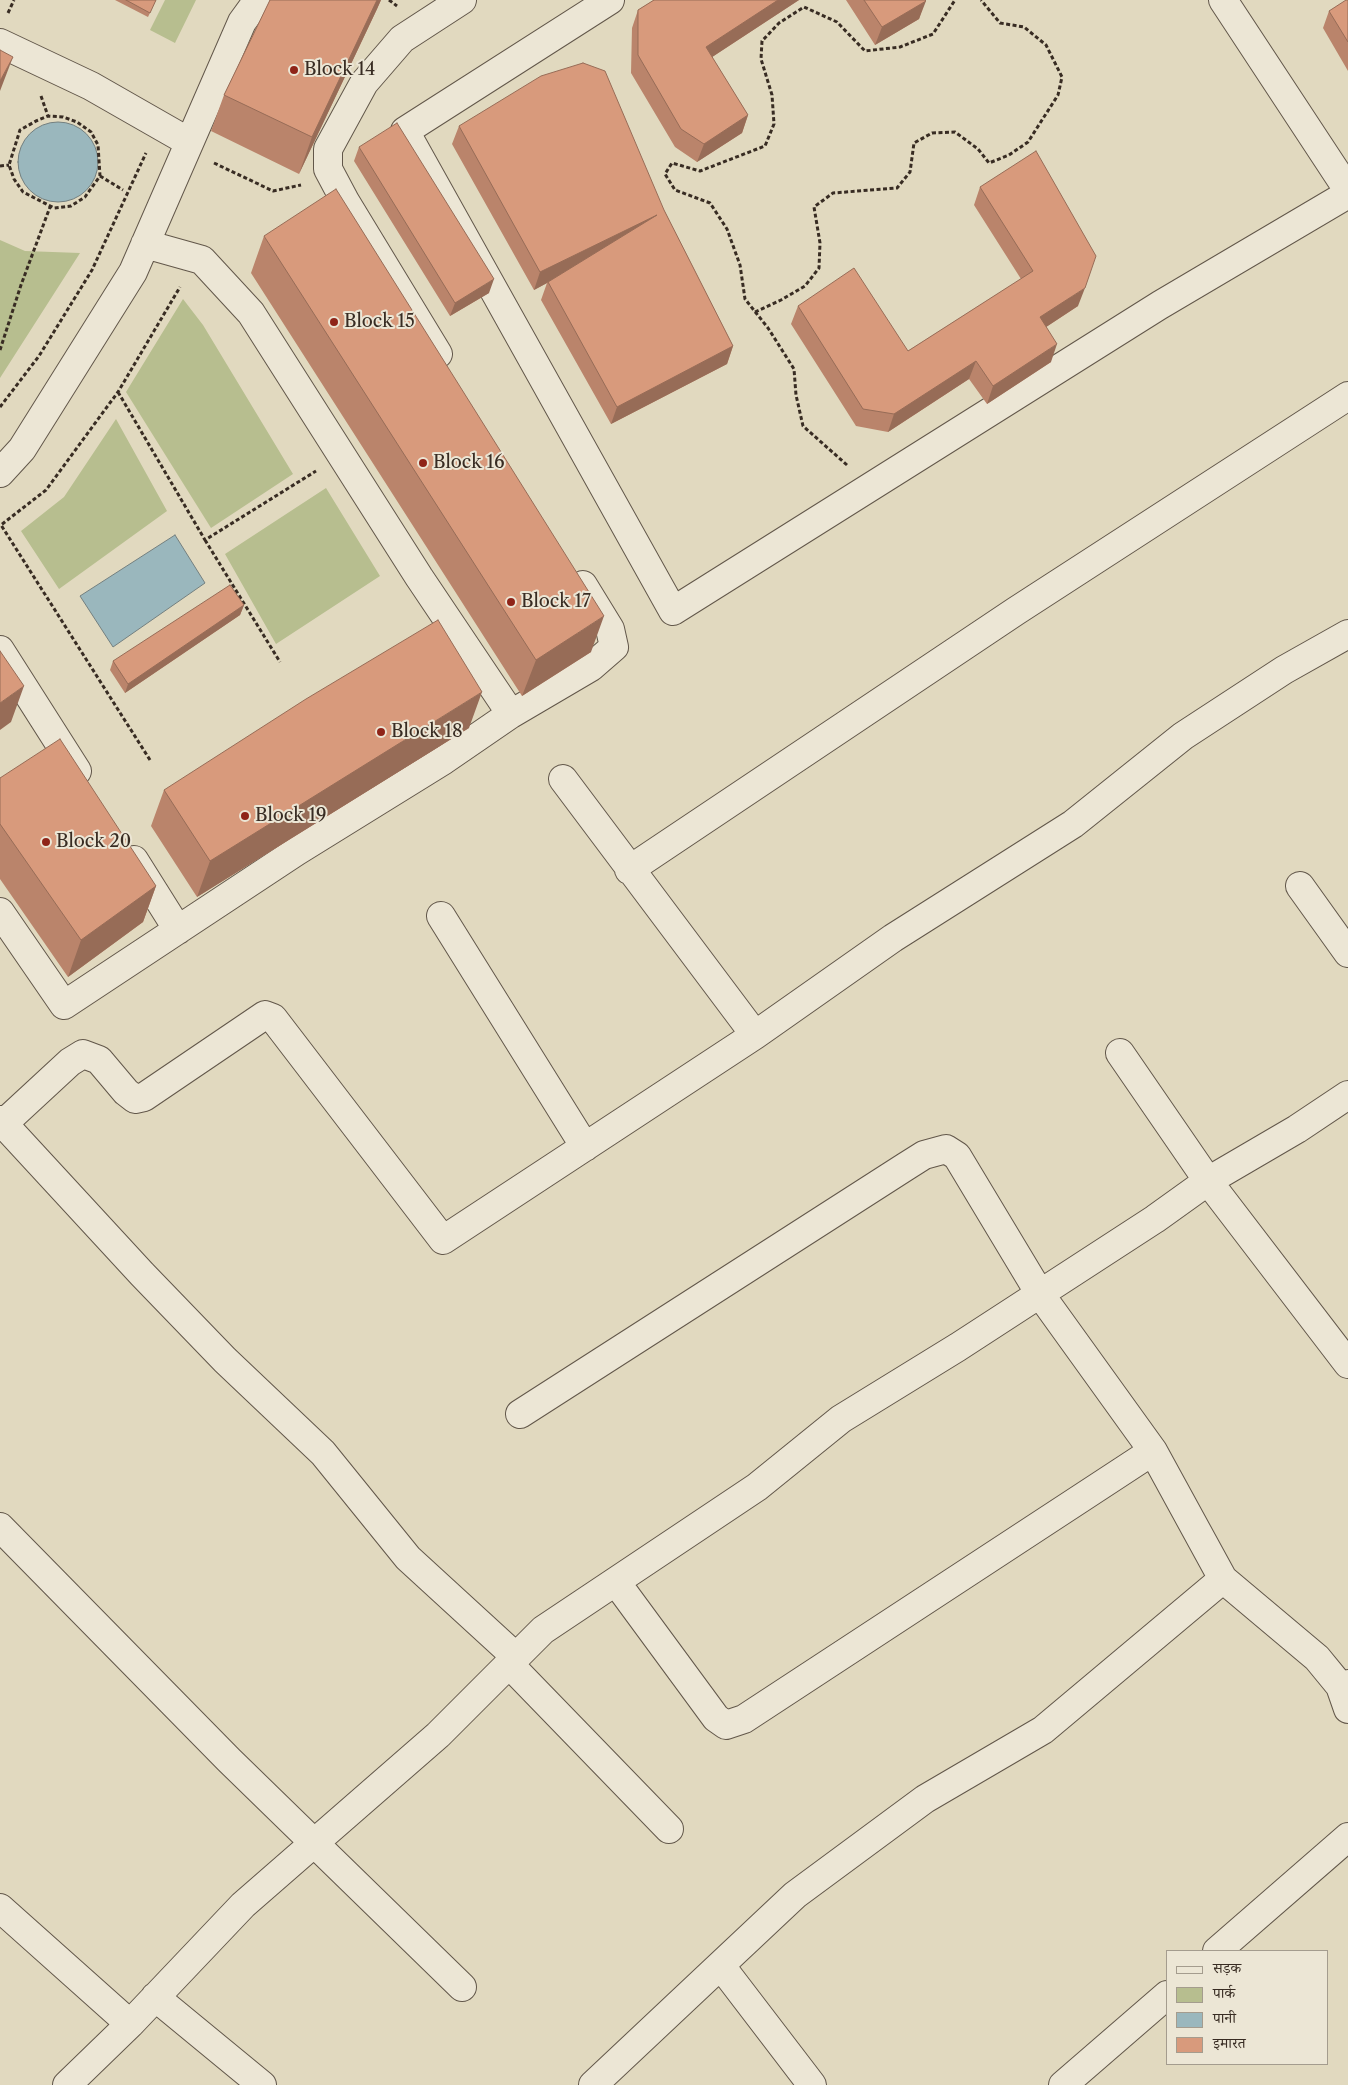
<!DOCTYPE html>
<html>
<head>
<meta charset="utf-8">
<style>
  body { margin:0 }
  #map { position:relative; width:1348px; height:2085px; overflow:hidden; background:#e1d9bf; font-family:"Libre Caslon Text","Noto Serif Devanagari",serif }
  canvas { display:block }
  .legend { position:absolute; left:1166px; top:1950px; width:162px; height:115px; box-sizing:border-box; background:#ece6d5; border:1px solid #a49c8e; margin:0; padding:6px 9px; list-style:none; font-size:15px; color:#382c23 }
  .legend li { display:flex; align-items:center; gap:10px; height:25px }
  .legend b { width:25px; border:1px solid #a49c8e }
</style>
</head>
<body>
<div id="map">
<canvas width="1348" height="2085"></canvas>
<ul class="legend">
<li><b style="height:6px;background:#ece6d5"></b>सड़क</li>
<li><b style="height:14px;background:#b7be8f"></b>पार्क</li>
<li><b style="height:14px;background:#9ab7bd"></b>पानी</li>
<li><b style="height:14px;background:#d89a7c"></b>इमारत</li>
</ul>
</div>
<script>
const g = document.querySelector('canvas').getContext('2d');
g.lineJoin = 'round';
function paint(path, color) { g.fillStyle = color; g.fill(path, 'evenodd'); }
const poly = rows => new Path2D(rows.map(r => 'M' + r).join(''));
function stroke(path, color, width, dash) { g.strokeStyle = color; g.lineWidth = width; g.lineCap = dash ? 'butt' : 'round'; g.setLineDash(dash || []); g.stroke(path); }
function drawText(font, color, halo, rows, align = 'center') {
  g.font = font + ' "Libre Caslon Text",serif'; g.lineWidth = 4; g.setLineDash([]); g.textBaseline = 'middle'; g.strokeStyle = halo; g.fillStyle = color; for (const [text, x, y, turn = 0] of rows) {
    g.save(); g.translate(x, y); g.rotate((+turn || 0) * Math.PI / 180); g.textAlign = isNaN(turn) ? turn : align; if (halo) g.strokeText(text, 0, 0); g.fillText(text, 0, 0); g.restore();
  }
}
const green = poly([
  [165,0,196,0,175,43,150,30],
  [0,240,25,251,80,253,0,378],
  [183,299,203,325,293,474,211,528,126,392],
  [116,419,167,511,59,589,21,531,64,497],
  [326,488,380,576,276,644,225,554]
]);
const water = poly([
  '18 162a40 40 0 1 1 80 0a40 40 0 1 1-80 0Z',
  [175,535,205,583,113,647,80,596,175,535]
]);
const path = poly([
  [389,0,397,6],
  [8,13,14,0],
  [41,96,48,116,63,117,77,122,91,132,98,145,100,176,85,197,71,206,54,208,23,192,14,179,9,165,20,130,36,121,48,116],
  [214,163,273,191,301,185],
  [0,166,9,165],
  [100,176,123,190],
  [755,312,781,300,805,286,819,268,820,243,814,207,833,193,897,188,910,172,914,143,932,133,955,132,978,149,989,163,1009,155,1028,142,1058,95,1062,77,1046,45,1024,27,1000,23,981,0],
  [0,350,21,285,50,207],
  [118,392,205,540,316,471],
  [0,407,39,356,92,270,146,153],
  [847,465,803,426,796,395,794,369,768,328,745,299,740,265,727,229,710,203,675,190,665,174,672,163,700,171,765,146,774,124,772,95,761,59,762,41,779,23,804,7,837,22,865,51,900,47,933,34,955,0],
  [205,540,280,662],
  [150,760,1,525,46,490,118,392,180,287]
]);
const street = poly([
  [610,0,405,131,673,611,1160,305,1348,194],
  [1223,0,1348,190],
  [0,43,91,86,189,142],
  [438,354,345,201,328,169,328,149,364,83,402,39,462,0],
  [0,473,22,449,133,272,242,22,258,0],
  [0,650,77,771],
  [511,714,591,667,614,647,610,629,583,585],
  [563,779,755,1035],
  [134,860,178,930],
  [629,870,1016,611,1348,396],
  [1300,886,1348,953],
  [0,912,64,1005,297,851,444,760,511,714,419,577,251,313,202,260,145,244],
  [441,916,585,1147],
  [1120,1053,1208,1181,1348,1364],
  [0,1120,142,1274,225,1360,323,1453,408,1558,516,1657],
  [3,1124,70,1062,83,1054,99,1060,126,1092,135,1099,144,1097,265,1015,273,1018,443,1240,755,1035,893,938,1073,824,1183,736,1284,670,1348,634],
  [520,1414,905,1167,924,1155,946,1149,957,1156,1040,1294,1153,1451,1223,1579],
  [0,1527,229,1760,462,1987],
  [616,1582,716,1718,726,1725,744,1719,1153,1451],
  [509,1664,669,1829],
  [1340,1686,1348,1709],
  [0,1908,130,2024],
  [1217,1951,1348,1837],
  [721,1966,812,2085],
  [155,1997,262,2085],
  [67,2085,130,2024,243,1905,438,1735,543,1630,757,1487,841,1419,958,1347,1155,1219,1208,1181,1297,1129,1348,1095],
  [593,2085,795,1895,925,1799,1043,1730,1223,1579,1317,1658,1340,1686,1348,1684],
  [1063,2085,1167,1995]
]);
const wall = poly([
  [115,0,156,0,148,17],
  [270,0,381,0,377,9,299,174,211,131,224,95],
  [654,0,799,0,712,57,748,115,742,133,697,162,675,147,631,73,632,28,638,10],
  [846,0,925,0,919,19,875,45],
  [1348,0,1348,71,1323,28,1329,11],
  [459,126,664,210,733,346,727,364,611,424,541,300,547,283,534,290,452,144],
  [359,147,489,293,450,316,354,161],
  [980,187,1078,306,1046,327,1051,362,987,404,969,379,888,432,856,426,791,324,798,306,908,351,1021,279,974,205],
  [264,236,591,652,522,696,251,273],
  [244,605,240,615,125,693,110,670,113,661],
  [469,728,197,897,151,826,164,790],
  [0,778,156,886,143,922,68,977,0,879]
]);
const shadedWall = poly([
  [377,0,381,0,377,9,299,174,312,137],
  [778,0,799,0,700,65,706,47],
  [926,1,919,19,875,45,882,27],
  [13,57,0,91,0,81],
  [748,115,742,133,697,162,704,144],
  [657,215,548,282,547,283,534,290,540,272],
  [494,279,489,293,450,316,455,303],
  [1085,288,1078,306,1034,335,1040,317],
  [1057,344,1051,362,987,404,993,386],
  [733,346,727,364,611,424,617,407],
  [976,361,969,379,888,432,894,414],
  [244,605,240,615,125,693,128,684],
  [604,616,591,652,522,696,536,660],
  [24,686,11,722,0,730,0,703],
  [482,692,469,728,197,897,210,861],
  [156,886,143,922,68,977,81,940]
]);
const building = poly([
  [126,0,156,0,150,13,126,0],
  [270,0,377,0,312,137,224,95,270,0],
  [654,0,778,0,706,47,748,115,704,144,681,129,638,55,638,10,654,0],
  [864,0,925,0,926,1,882,27,864,0],
  [1346,0,1348,0,1348,42,1329,11,1346,0],
  [0,50,13,57,0,81,0,50],
  [583,63,605,71,664,210,733,346,617,407,548,282,657,215,540,272,459,126,541,76,583,63],
  [397,123,494,279,455,303,359,147,397,123],
  [1036,151,1096,256,1085,288,1040,317,1057,344,993,386,976,361,894,414,863,409,798,306,854,268,908,351,1033,271,980,187,1036,151],
  [336,189,604,616,536,660,264,236,336,189],
  [230,585,244,605,128,684,113,661,230,585],
  [438,620,482,692,210,861,164,790,306,699,438,620],
  [0,651,24,686,0,703,0,651],
  [60,739,156,886,81,940,0,824,0,778,60,739]
]);
const markers = [
  [294,70,5,"#8f2418"],
  [334,322,5,"#8f2418"],
  [423,463,5,"#8f2418"],
  [511,602,5,"#8f2418"],
  [381,732,5,"#8f2418"],
  [245,816,5,"#8f2418"],
  [46,842,5,"#8f2418"]
];
const poiNames = [
  ["Block 14",304,70],
  ["Block 15",344,322],
  ["Block 16",433,463],
  ["Block 17",521,602],
  ["Block 18",391,732],
  ["Block 19",255,816],
  ["Block 20",56,842]
];
paint(green, '#b7be8f');
paint(water, '#9ab7bd');
stroke(water, '#737f7f', 1);
stroke(street, '#62574a', 30);
stroke(path, '#382c23', 3, [4, 2.5]);
stroke(street, '#ece6d5', 28);
paint(wall, '#ba846b');
paint(shadedWall, '#976c57');
paint(building, '#d89a7c');
stroke(building, '#976c57', 1);
for (const [x, y, r, color] of markers) { const dot = new Path2D(); dot.arc(x, y, r, 0, 2 * Math.PI); g.fillStyle = color; g.fill(dot); stroke(dot, '#ece6d5', 2); }
drawText('18px', '#382c23', '#ece6d5', poiNames, 'left');
</script>
</body>
</html>
